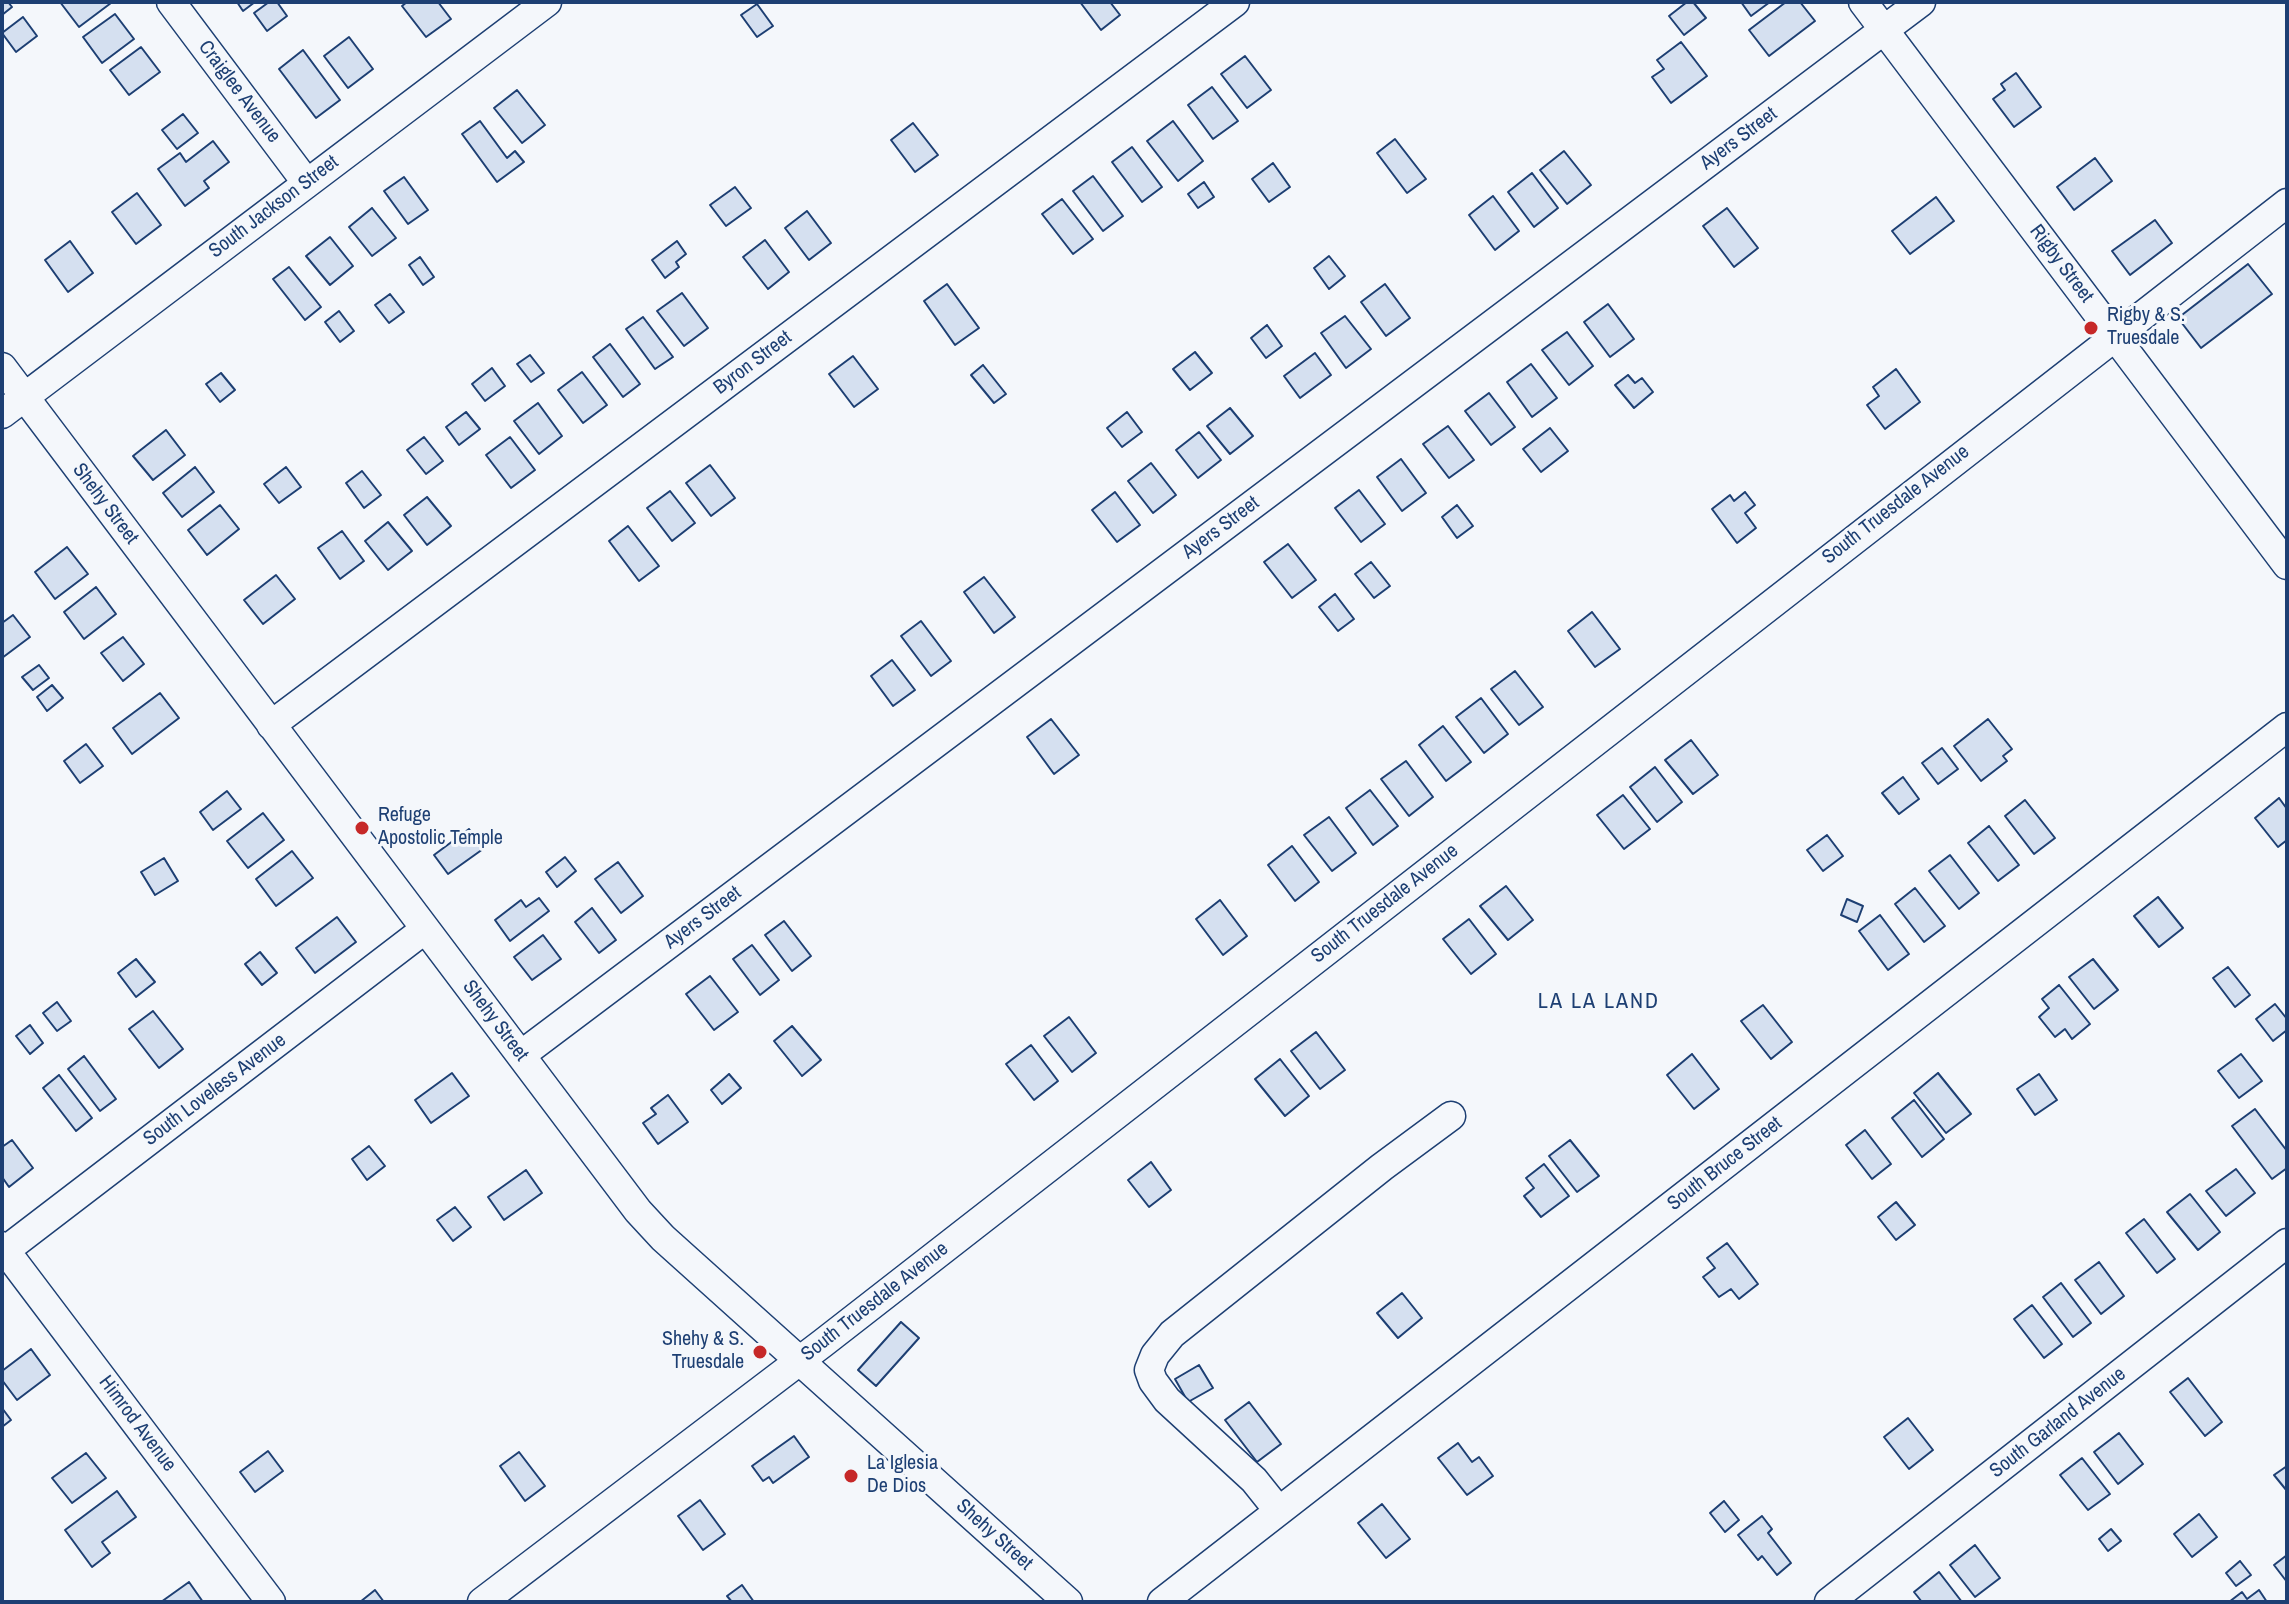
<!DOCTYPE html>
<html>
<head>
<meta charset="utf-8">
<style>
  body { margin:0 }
  #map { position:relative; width:2289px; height:1604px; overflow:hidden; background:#f4f7fb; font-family:"Archivo Narrow",sans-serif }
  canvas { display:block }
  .frame { position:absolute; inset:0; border:4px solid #1d3f73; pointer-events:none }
</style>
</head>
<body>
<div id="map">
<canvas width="2289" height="1604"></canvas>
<div class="frame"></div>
</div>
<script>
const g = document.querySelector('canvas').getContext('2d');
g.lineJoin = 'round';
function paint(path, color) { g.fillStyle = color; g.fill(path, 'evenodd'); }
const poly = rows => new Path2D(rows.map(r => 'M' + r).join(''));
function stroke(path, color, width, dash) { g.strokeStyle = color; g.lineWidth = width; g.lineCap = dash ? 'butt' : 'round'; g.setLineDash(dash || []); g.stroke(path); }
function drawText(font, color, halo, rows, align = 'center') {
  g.font = font + ' "Archivo Narrow",sans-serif'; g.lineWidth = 6; g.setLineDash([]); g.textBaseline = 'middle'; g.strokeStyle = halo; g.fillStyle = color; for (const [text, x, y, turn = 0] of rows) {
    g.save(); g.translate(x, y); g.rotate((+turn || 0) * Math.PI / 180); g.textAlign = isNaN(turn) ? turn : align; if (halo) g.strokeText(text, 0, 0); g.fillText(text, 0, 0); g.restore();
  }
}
const building = poly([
  [2,2,8,2,12,7,2,15,2,2],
  [60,2,110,2,111,3,79,27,60,2],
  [237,2,255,2,243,11,237,2],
  [269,2,277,2,287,16,267,31,254,13,269,2],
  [407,2,438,2,451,19,426,37,402,6,407,2],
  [1080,2,1110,2,1120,15,1101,30,1080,2],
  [1687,2,1693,2,1706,18,1684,35,1669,16,1687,2],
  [1741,2,1770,2,1751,16,1741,2],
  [1786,2,1800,2,1815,21,1769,56,1749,30,1786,2],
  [757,4,773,26,757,37,741,15,757,4],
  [115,14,134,39,102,63,83,37,115,14],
  [23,17,37,36,16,52,2,33,23,17],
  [349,37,373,69,348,88,324,56,349,37],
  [1681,42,1707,76,1671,103,1652,77,1664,69,1657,60,1681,42],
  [141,47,160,72,129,95,110,70,141,47],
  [303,50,340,100,316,118,279,69,303,50],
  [1245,56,1271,90,1247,108,1221,74,1245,56],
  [2016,73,2041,107,2014,127,1993,99,2005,90,2001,84,2016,73],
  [1212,87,1238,121,1213,139,1188,105,1212,87],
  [517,90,545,125,522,143,494,108,517,90],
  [183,114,198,133,177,149,162,130,183,114],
  [480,121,507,158,515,151,524,162,497,182,462,134,480,121],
  [1173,121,1203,161,1178,181,1147,141,1173,121],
  [913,123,938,155,915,172,891,140,913,123],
  [1395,139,1426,179,1407,193,1377,153,1395,139],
  [213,141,229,162,204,181,209,188,185,206,158,169,180,153,186,162,213,141],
  [1132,147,1162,187,1142,202,1112,162,1132,147],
  [1564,151,1591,185,1567,204,1540,170,1564,151],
  [2095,158,2112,181,2074,210,2057,187,2095,158],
  [1273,163,1290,187,1269,202,1252,179,1273,163],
  [1532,173,1558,208,1534,227,1508,192,1532,173],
  [1093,176,1123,216,1103,231,1073,191,1093,176],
  [404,177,428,210,408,224,384,191,404,177],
  [1204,182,1214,197,1198,208,1188,194,1204,182],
  [735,187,751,208,726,226,710,205,735,187],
  [137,193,161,225,136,244,112,212,137,193],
  [1493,196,1519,231,1495,250,1469,215,1493,196],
  [1936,197,1954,221,1910,254,1892,231,1936,197],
  [1062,199,1093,239,1073,254,1042,214,1062,199],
  [372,208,396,238,372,256,349,227,372,208],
  [1727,208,1758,248,1734,267,1703,226,1727,208],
  [807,211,831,243,809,260,785,228,807,211],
  [2155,220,2172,243,2130,275,2112,251,2155,220],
  [330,237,353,266,330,285,306,256,330,237],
  [765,240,789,272,768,289,743,257,765,240],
  [70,241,93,273,68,292,45,260,70,241],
  [677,241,686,254,676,262,679,267,665,278,652,260,677,241],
  [1329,256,1345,276,1329,289,1314,268,1329,256],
  [420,257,434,277,423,285,409,265,420,257],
  [2248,264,2272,294,2201,348,2178,318,2248,264],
  [289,267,321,307,305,320,273,279,289,267],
  [947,284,979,328,955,345,924,301,947,284],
  [1385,284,1410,318,1386,336,1361,302,1385,284],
  [682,293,708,328,684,346,657,311,682,293],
  [390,294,404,312,389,323,375,305,390,294],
  [1608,304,1634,339,1610,357,1584,322,1608,304],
  [339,311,354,331,340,342,325,322,339,311],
  [1345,316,1371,349,1346,368,1321,333,1345,316],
  [643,317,673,357,655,369,626,329,643,317],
  [1267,325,1282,346,1266,358,1251,338,1267,325],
  [1567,332,1593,366,1569,385,1542,350,1567,332],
  [610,344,640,384,623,397,593,357,610,344],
  [1195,352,1212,373,1190,390,1173,369,1195,352],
  [1315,353,1331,375,1300,398,1284,376,1315,353],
  [530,355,544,373,531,382,517,364,530,355],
  [853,356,878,389,854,407,829,374,853,356],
  [1531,364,1557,398,1532,417,1507,382,1531,364],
  [983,365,1006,394,994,403,971,375,983,365],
  [492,368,505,386,485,401,472,384,492,368],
  [1896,369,1920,402,1885,429,1867,405,1879,396,1873,387,1896,369],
  [582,372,607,405,583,423,558,390,582,372],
  [221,373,235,390,220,402,206,384,221,373],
  [1628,375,1635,383,1642,378,1653,392,1634,408,1615,385,1628,375],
  [1489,393,1515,427,1491,445,1465,411,1489,393],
  [538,403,562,436,539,454,514,421,538,403],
  [1230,408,1253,436,1230,454,1207,426,1230,408],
  [466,412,480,429,459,445,446,427,466,412],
  [1127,412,1142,432,1122,447,1107,428,1127,412],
  [1448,426,1474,460,1449,478,1423,444,1448,426],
  [1550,428,1568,451,1541,472,1523,449,1550,428],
  [166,430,185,455,153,480,133,456,166,430],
  [1199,432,1221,460,1198,478,1176,450,1199,432],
  [424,437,443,461,426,474,407,450,424,437],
  [510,437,535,470,511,488,486,455,510,437],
  [1401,459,1426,493,1402,511,1377,477,1401,459],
  [1151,463,1176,495,1153,513,1128,481,1151,463],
  [710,465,735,498,711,516,686,483,710,465],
  [195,467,214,492,182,517,163,493,195,467],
  [286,467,301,487,279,503,264,484,286,467],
  [362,471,381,495,364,508,346,483,362,471],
  [1359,490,1385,524,1361,542,1335,508,1359,490],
  [670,491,695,523,672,541,647,508,670,491],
  [1115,492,1140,525,1117,542,1092,510,1115,492],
  [1745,492,1755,505,1745,513,1756,528,1737,543,1712,509,1730,495,1734,501,1745,492],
  [427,497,451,526,427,545,404,515,427,497],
  [220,505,239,529,207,555,188,530,220,505],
  [1457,505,1473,526,1457,538,1442,517,1457,505],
  [388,522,412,551,388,570,365,541,388,522],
  [628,526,659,566,639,581,609,541,628,526],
  [342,531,364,561,340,579,318,548,342,531],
  [1288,544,1316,580,1292,598,1264,562,1288,544],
  [67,547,88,574,55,599,35,572,67,547],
  [1371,562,1390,586,1374,598,1355,574,1371,562],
  [276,575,295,599,263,624,244,600,276,575],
  [984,577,1015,617,994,633,964,592,984,577],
  [96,587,116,614,84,639,64,612,96,587],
  [1335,594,1354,619,1338,631,1319,607,1335,594],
  [1592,612,1620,649,1595,667,1568,631,1592,612],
  [13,615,30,637,2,658,2,623,13,615],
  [921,621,951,661,931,676,901,636,921,621],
  [123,637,144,664,123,681,101,653,123,637],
  [892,660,915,690,893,706,871,676,892,660],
  [39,665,49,678,33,690,22,677,39,665],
  [1515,671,1543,707,1519,725,1491,689,1515,671],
  [52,685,63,698,47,711,37,697,52,685],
  [160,693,179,718,132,754,113,728,160,693],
  [1481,698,1508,734,1484,753,1456,717,1481,698],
  [1051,719,1079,755,1054,774,1027,737,1051,719],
  [1988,719,2012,749,2003,756,2007,761,1981,781,1954,746,1988,719],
  [1443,726,1471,762,1446,781,1419,745,1443,726],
  [1691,740,1718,775,1693,794,1665,760,1691,740],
  [86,744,103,766,80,783,64,761,86,744],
  [1942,748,1958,769,1938,784,1922,763,1942,748],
  [1406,761,1433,797,1409,816,1381,779,1406,761],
  [1655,767,1682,802,1657,822,1630,787,1655,767],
  [1903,777,1919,799,1899,814,1882,793,1903,777],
  [1370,790,1398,826,1373,845,1346,808,1370,790],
  [227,791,241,809,213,830,200,812,227,791],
  [1623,795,1650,829,1624,849,1597,815,1623,795],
  [2279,798,2287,809,2287,840,2278,847,2255,818,2279,798],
  [2025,800,2055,838,2034,854,2005,816,2025,800],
  [263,813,284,840,248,868,227,841,263,813],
  [1329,817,1356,853,1332,871,1304,835,1329,817],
  [1989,826,2019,865,1998,881,1968,843,1989,826],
  [469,829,483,849,448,874,434,855,469,829],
  [1827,835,1843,856,1823,871,1807,850,1827,835],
  [1292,846,1319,882,1295,901,1268,865,1292,846],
  [292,851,313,878,276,906,256,879,292,851],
  [1950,855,1979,893,1959,909,1929,871,1950,855],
  [565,857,576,871,557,887,546,872,565,857],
  [164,858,178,881,155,895,141,872,164,858],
  [618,862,643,896,621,913,595,879,618,862],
  [1506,886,1533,920,1508,940,1480,906,1506,886],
  [1915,888,1945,926,1924,942,1895,904,1915,888],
  [2158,897,2183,928,2159,947,2134,916,2158,897],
  [539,898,549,911,510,941,495,920,521,900,526,907,539,898],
  [1847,899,1863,906,1857,922,1841,915,1847,899],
  [1220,900,1247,936,1223,955,1196,919,1220,900],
  [592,908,616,940,599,953,575,922,592,908],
  [1880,915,1909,954,1888,970,1859,931,1880,915],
  [337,917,356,942,315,973,296,948,337,917],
  [1469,919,1496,954,1471,974,1443,939,1469,919],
  [784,921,811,956,792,971,765,935,784,921],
  [543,935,561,959,532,980,514,957,543,935],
  [752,945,779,980,760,995,733,959,752,945],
  [260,952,277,973,262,985,245,964,260,952],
  [136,959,155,982,136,997,118,973,136,959],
  [2093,959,2118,990,2094,1009,2069,977,2093,959],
  [2228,967,2250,995,2235,1007,2213,978,2228,967],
  [710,976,738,1012,714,1030,686,994,710,976],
  [2059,985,2090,1024,2072,1039,2065,1029,2055,1037,2039,1017,2049,1008,2042,999,2059,985],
  [57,1002,71,1021,57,1031,43,1013,57,1002],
  [2275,1004,2287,1019,2287,1030,2273,1041,2256,1019,2275,1004],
  [1763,1005,1792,1042,1771,1059,1741,1021,1763,1005],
  [153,1011,183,1049,159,1068,129,1029,153,1011],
  [1069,1017,1096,1053,1072,1072,1044,1036,1069,1017],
  [30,1025,43,1043,30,1054,16,1036,30,1025],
  [792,1026,821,1060,802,1076,774,1041,792,1026],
  [1316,1032,1345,1070,1320,1089,1291,1051,1316,1032],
  [1031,1045,1058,1081,1034,1100,1006,1064,1031,1045],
  [1692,1054,1719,1089,1694,1109,1667,1075,1692,1054],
  [2241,1054,2262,1081,2239,1098,2218,1071,2241,1054],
  [84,1056,116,1099,100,1111,68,1069,84,1056],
  [1280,1059,1309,1096,1285,1116,1255,1079,1280,1059],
  [452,1073,469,1096,431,1123,415,1100,452,1073],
  [1938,1073,1971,1114,1946,1133,1914,1093,1938,1073],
  [729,1074,741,1088,722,1104,711,1090,729,1074],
  [2039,1074,2057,1100,2035,1115,2017,1089,2039,1074],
  [59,1075,92,1118,76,1131,43,1088,59,1075],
  [668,1095,688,1122,658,1144,643,1123,656,1114,651,1108,668,1095],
  [1914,1100,1944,1139,1922,1157,1892,1118,1914,1100],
  [2255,1109,2287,1151,2287,1168,2272,1179,2232,1126,2255,1109],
  [1865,1130,1891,1164,1872,1179,1846,1145,1865,1130],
  [12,1140,33,1168,9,1187,2,1177,2,1147,12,1140],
  [1570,1140,1599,1176,1577,1192,1549,1156,1570,1140],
  [369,1146,385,1166,367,1180,352,1159,369,1146],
  [1151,1162,1171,1190,1149,1207,1128,1180,1151,1162],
  [1544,1164,1569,1196,1541,1217,1524,1196,1534,1188,1526,1178,1544,1164],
  [2236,1169,2255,1193,2226,1216,2206,1191,2236,1169],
  [526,1170,542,1193,504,1220,488,1197,526,1170],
  [2190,1194,2220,1232,2198,1250,2167,1212,2190,1194],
  [1896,1202,1915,1225,1896,1240,1878,1217,1896,1202],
  [455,1207,471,1227,453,1241,437,1220,455,1207],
  [2144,1219,2175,1259,2157,1273,2126,1233,2144,1219],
  [1727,1243,1758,1284,1739,1299,1731,1289,1719,1297,1703,1277,1715,1268,1707,1258,1727,1243],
  [2099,1262,2124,1296,2101,1314,2075,1280,2099,1262],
  [2061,1283,2091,1323,2073,1337,2043,1297,2061,1283],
  [1402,1293,1422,1318,1398,1338,1377,1313,1402,1293],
  [2032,1305,2062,1344,2044,1358,2014,1319,2032,1305],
  [901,1322,919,1338,876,1386,858,1370,901,1322],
  [31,1349,50,1375,17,1400,2,1380,2,1371,31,1349],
  [1199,1365,1213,1388,1188,1402,1175,1379,1199,1365],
  [2188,1378,2222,1422,2205,1436,2170,1392,2188,1378],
  [1249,1402,1281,1444,1257,1462,1225,1420,1249,1402],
  [2,1408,11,1420,2,1427,2,1408],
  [1908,1418,1933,1450,1909,1469,1884,1437,1908,1418],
  [2119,1433,2143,1464,2118,1484,2094,1452,2119,1433],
  [794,1436,809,1457,773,1483,769,1477,763,1481,752,1466,794,1436],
  [1458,1443,1472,1462,1479,1457,1493,1476,1467,1495,1438,1458,1458,1443],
  [268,1451,283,1471,255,1492,240,1472,268,1451],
  [519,1452,545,1486,525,1501,500,1466,519,1452],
  [86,1453,106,1478,72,1503,52,1478,86,1453],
  [2082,1458,2110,1494,2088,1510,2060,1475,2082,1458],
  [2287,1466,2287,1491,2274,1475,2287,1466],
  [117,1491,136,1517,102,1542,110,1553,92,1567,65,1530,117,1491],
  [700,1500,725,1534,703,1550,678,1516,700,1500],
  [1724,1501,1739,1520,1725,1532,1710,1513,1724,1501],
  [1382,1504,1410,1539,1386,1558,1358,1523,1382,1504],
  [2199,1514,2217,1537,2192,1557,2174,1534,2199,1514],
  [1762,1516,1772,1529,1768,1533,1791,1563,1777,1575,1762,1556,1758,1560,1738,1535,1762,1516],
  [2111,1529,2121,1541,2108,1551,2099,1539,2111,1529],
  [1975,1545,2000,1578,1975,1597,1950,1565,1975,1545],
  [2287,1555,2287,1582,2274,1565,2287,1555],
  [2240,1561,2251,1575,2236,1586,2226,1573,2240,1561],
  [1939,1572,1962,1602,1922,1602,1914,1592,1939,1572],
  [189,1582,203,1602,161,1602,189,1582],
  [742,1585,754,1602,732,1602,727,1596,742,1585],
  [375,1590,384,1602,360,1602,375,1590],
  [2259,1590,2267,1602,2229,1602,2242,1592,2247,1599,2259,1590]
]);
const minor = poly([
  [171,2,306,182],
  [1863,2,2287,565],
  [2,367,638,1211,663,1238,1068,1602],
  [2,414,547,2],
  [271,725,1235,2],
  [521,1055,1921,2],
  [2,1246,271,1602],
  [2,1253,424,930],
  [1278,1510,1254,1480,1167,1400,1153,1381,1149,1370,1155,1355,1172,1334,1382,1167,1451,1116],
  [482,1602,823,1343,2287,203],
  [1162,1602,2287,727],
  [1829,1602,2287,1243]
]);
const markers = [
  [2091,328,8,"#c62828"],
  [362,828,8,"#c62828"],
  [760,1352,8,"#c62828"],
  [851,1476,8,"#c62828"]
];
const streetNames = [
  ["Craiglee Avenue",239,92,53],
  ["Ayers Street",1739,139,-37],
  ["South Jackson Street",274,207,-37],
  ["Rigby Street",2061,264,53],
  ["Byron Street",753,363,-37],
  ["Shehy Street",105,504,53],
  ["South Truesdale Avenue",1896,505,-38],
  ["Ayers Street",1221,528,-37],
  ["South Truesdale Avenue",1385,904,-38],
  ["Ayers Street",703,918,-37],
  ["Shehy Street",495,1021,53],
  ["South Loveless Avenue",215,1090,-37],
  ["South Bruce Street",1725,1164,-38],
  ["South Truesdale Avenue",875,1302,-38],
  ["South Garland Avenue",2058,1423,-38],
  ["Himrod Avenue",137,1424,53],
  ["Shehy Street",994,1535,42]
];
const poiNames = [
  ["Rigby & S.",2107,316],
  ["Truesdale",2107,339],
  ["Refuge",378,816],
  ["Apostolic Temple",378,839],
  ["Shehy & S.",744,1340,"right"],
  ["Truesdale",744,1363,"right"],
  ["La Iglesia",867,1464],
  ["De Dios",867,1487]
];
const neighbourhoodNames = [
  ["LA LA LAND",1599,1002]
];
paint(building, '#d5e0f0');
stroke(building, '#1d3f73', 2);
stroke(minor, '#1d3f73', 31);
stroke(minor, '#f4f7fb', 28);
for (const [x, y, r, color] of markers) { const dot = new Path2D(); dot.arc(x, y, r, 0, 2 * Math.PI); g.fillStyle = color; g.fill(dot); stroke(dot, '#f4f7fb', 3); }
drawText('20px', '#1d3f73', '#f4f7fb', streetNames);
drawText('20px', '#1d3f73', '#f4f7fb', poiNames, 'left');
g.letterSpacing = '2px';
drawText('22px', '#1d3f73', '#f4f7fb', neighbourhoodNames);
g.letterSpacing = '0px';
</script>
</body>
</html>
